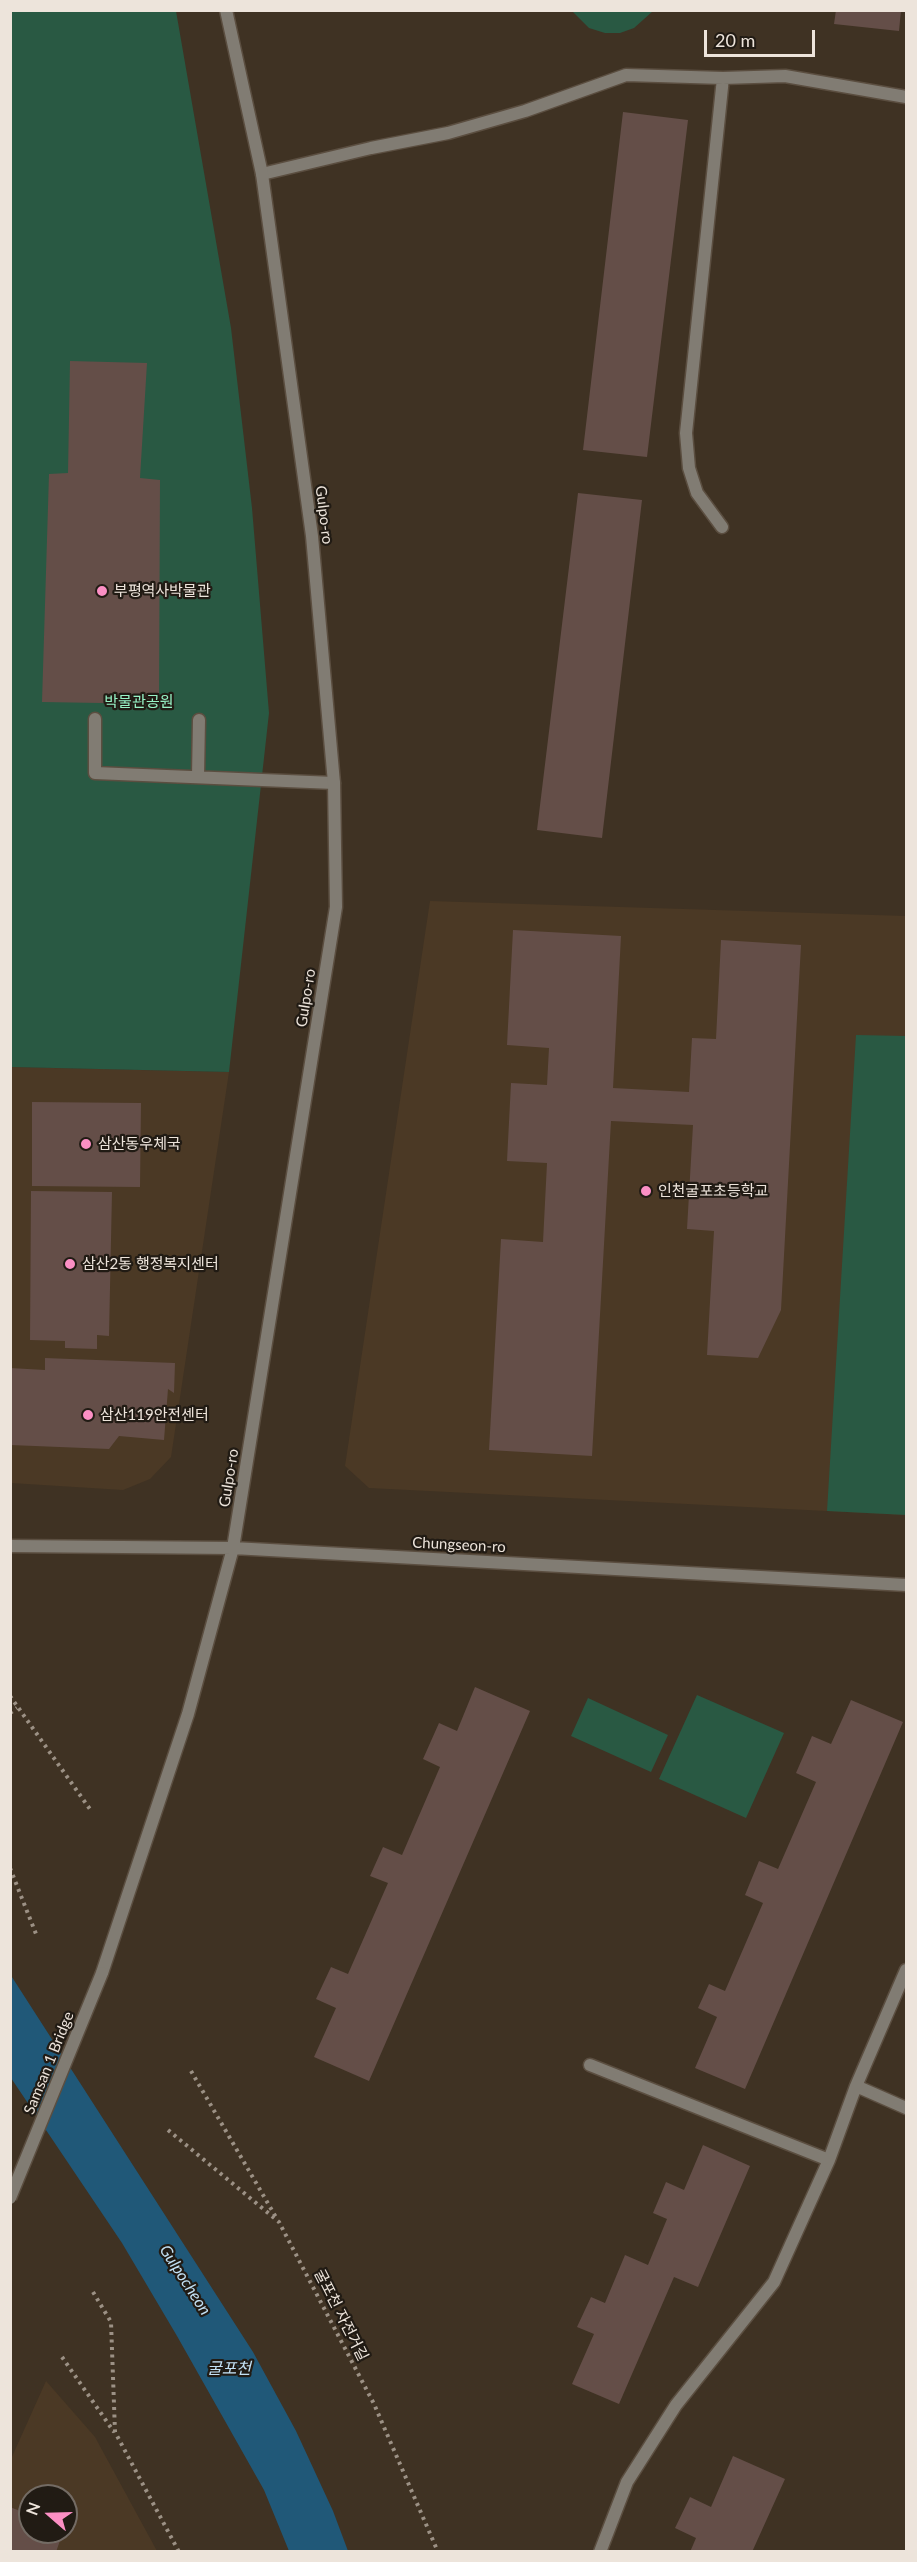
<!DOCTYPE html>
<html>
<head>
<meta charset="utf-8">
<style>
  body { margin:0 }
  #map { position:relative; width:917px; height:2562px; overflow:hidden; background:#3f3223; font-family:Lato,sans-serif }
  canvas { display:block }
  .frame { position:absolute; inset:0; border:12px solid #ede4db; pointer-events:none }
  .north { position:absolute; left:18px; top:2484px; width:60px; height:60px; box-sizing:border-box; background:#211b14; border:2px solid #736b64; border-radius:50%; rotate:290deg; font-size:16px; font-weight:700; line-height:24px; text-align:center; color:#ede4db }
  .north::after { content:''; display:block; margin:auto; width:21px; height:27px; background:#fb8fc4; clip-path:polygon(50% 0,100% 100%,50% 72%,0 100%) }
  .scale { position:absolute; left:704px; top:30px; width:111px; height:27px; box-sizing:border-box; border:3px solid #ede4db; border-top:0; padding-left:8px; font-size:18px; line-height:21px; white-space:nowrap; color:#ede4db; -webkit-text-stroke:4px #211b14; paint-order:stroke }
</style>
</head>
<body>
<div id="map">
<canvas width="917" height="2562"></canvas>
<div class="frame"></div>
<div class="north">N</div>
<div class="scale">20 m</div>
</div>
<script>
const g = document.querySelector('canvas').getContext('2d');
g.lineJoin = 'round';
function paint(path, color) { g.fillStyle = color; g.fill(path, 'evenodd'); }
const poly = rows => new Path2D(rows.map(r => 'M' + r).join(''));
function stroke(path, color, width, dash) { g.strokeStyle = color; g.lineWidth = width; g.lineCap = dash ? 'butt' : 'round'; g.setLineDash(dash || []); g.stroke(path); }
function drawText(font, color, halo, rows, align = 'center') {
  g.font = font + ' Lato,"Noto Sans KR",sans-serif'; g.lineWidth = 4.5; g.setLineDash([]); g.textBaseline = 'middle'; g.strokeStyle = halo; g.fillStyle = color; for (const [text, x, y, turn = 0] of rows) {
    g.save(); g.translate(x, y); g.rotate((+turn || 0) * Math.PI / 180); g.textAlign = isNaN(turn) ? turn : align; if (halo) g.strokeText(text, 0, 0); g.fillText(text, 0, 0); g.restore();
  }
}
const built = poly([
  [430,901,906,916,906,1515,369,1488,345,1466],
  [10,1067,229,1072,171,1457,150,1479,123,1490,11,1483],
  [46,2381,95,2437,157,2551,11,2552,11,2459],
  [30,2496,66,2496,66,2532,30,2532]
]);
const green = poly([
  [11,11,176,11,231,328,252,508,269,713,229,1072,11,1067],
  [572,11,653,11,634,28,620,33,605,33,589,28],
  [856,1035,906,1036,906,1515,827,1511],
  [697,1695,784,1733,746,1818,659,1779],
  [588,1698,668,1735,651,1772,571,1736]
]);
const water = poly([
  [10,1974,253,2352,296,2431,333,2511,348,2551,289,2551,264,2490,177,2336,122,2243,11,2078]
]);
const building = poly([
  [836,10,901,10,899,31,834,24],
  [623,112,688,120,647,457,583,450],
  [70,361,147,363,140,478,160,480,159,704,42,702,49,474,68,473],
  [578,493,642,500,602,838,537,830],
  [513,930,621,936,613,1088,689,1092,692,1038,716,1039,721,940,801,945,781,1310,758,1358,707,1355,714,1231,687,1229,693,1125,611,1121,592,1456,489,1450,501,1239,543,1242,547,1163,507,1161,511,1083,547,1085,549,1048,507,1045],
  [32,1102,141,1103,140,1187,32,1186],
  [31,1191,112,1192,109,1336,97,1335,97,1349,65,1348,65,1341,30,1340],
  [45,1358,175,1363,174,1393,168,1389,164,1440,119,1436,109,1449,10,1445,10,1368,45,1370],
  [475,1687,530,1711,369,2081,314,2057,336,2008,316,1999,331,1967,348,1974,388,1883,370,1876,383,1847,402,1855,440,1767,423,1759,439,1723,457,1731],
  [851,1700,903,1722,745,2089,695,2068,717,2017,698,2008,709,1984,725,1991,763,1903,745,1895,759,1861,778,1869,816,1782,796,1773,812,1736,831,1744],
  [703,2145,750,2166,698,2287,674,2277,619,2404,572,2384,594,2334,577,2327,591,2297,605,2303,625,2255,648,2265,667,2219,653,2213,666,2182,684,2190],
  [733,2456,785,2479,752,2552,690,2552,696,2538,675,2528,690,2497,711,2507],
  [10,2507,30,2515,30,2532,63,2532,56,2552,10,2552]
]);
const path = poly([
  [10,1696,92,1812],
  [10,1713,17,1708],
  [10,1868,36,1934],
  [191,2071,277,2219],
  [168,2130,279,2222,374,2404,438,2552],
  [93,2292,111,2322,115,2432,179,2552],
  [62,2357,114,2432]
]);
const service = poly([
  [262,174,371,148,448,133,525,111,626,75,723,78,785,76,906,97],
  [722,527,697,493,689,468,686,433,723,78],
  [95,719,95,773,334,783],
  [198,776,199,720],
  [590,2065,829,2160],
  [856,2086,906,1970],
  [600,2552,627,2482,676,2405,774,2282,829,2160,856,2086,906,2108]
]);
const tertiary = poly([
  [10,1546,233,1548,906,1585],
  [102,1973,188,1714,233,1548,336,907,334,783,312,536,262,174,226,10]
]);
const tertiaryBridge = poly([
  [10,2198,102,1973]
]);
const markers = [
  [102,591,6,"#fb8fc4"],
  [86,1144,6,"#fb8fc4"],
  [646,1191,6,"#fb8fc4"],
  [70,1264,6,"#fb8fc4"],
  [88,1415,6,"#fb8fc4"]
];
const streetNames = [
  ["Gulpo-ro",324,515,83],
  ["Gulpo-ro",306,998,-81],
  ["Gulpo-ro",229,1478,-81],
  ["Chungseon-ro",459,1545,3],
  ["Samsan 1 Bridge",49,2063,-68],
  ["굴포천 자전거길",341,2315,63]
];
const poiNames = [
  ["부평역사박물관",114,591],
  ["삼산동우체국",98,1144],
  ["인천굴포초등학교",658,1191],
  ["삼산2동 행정복지센터",82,1264],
  ["삼산119안전센터",100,1415]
];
const parkNames = [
  ["박물관공원",139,702]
];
const waterNames = [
  ["Gulpocheon",185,2280,57],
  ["굴포천",229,2369]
];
paint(built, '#4b3925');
paint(green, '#295943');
paint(water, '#205878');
paint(building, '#644e48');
stroke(service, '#5b4e40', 15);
stroke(tertiary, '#5b4e40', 15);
stroke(path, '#9c9185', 4, [3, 4.5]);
stroke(service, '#817c73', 12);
stroke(tertiary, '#817c73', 12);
stroke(tertiaryBridge, '#5b4e40', 15, []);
stroke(tertiaryBridge, '#817c73', 12);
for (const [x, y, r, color] of markers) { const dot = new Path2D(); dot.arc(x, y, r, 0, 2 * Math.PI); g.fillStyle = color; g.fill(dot); stroke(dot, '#211b14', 2); }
drawText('15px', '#ede4db', '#211b14', streetNames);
drawText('15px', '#ede4db', '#211b14', poiNames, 'left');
drawText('15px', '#97f3c6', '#211b14', parkNames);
drawText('italic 16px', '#c2e1f5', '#211b14', waterNames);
</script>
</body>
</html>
